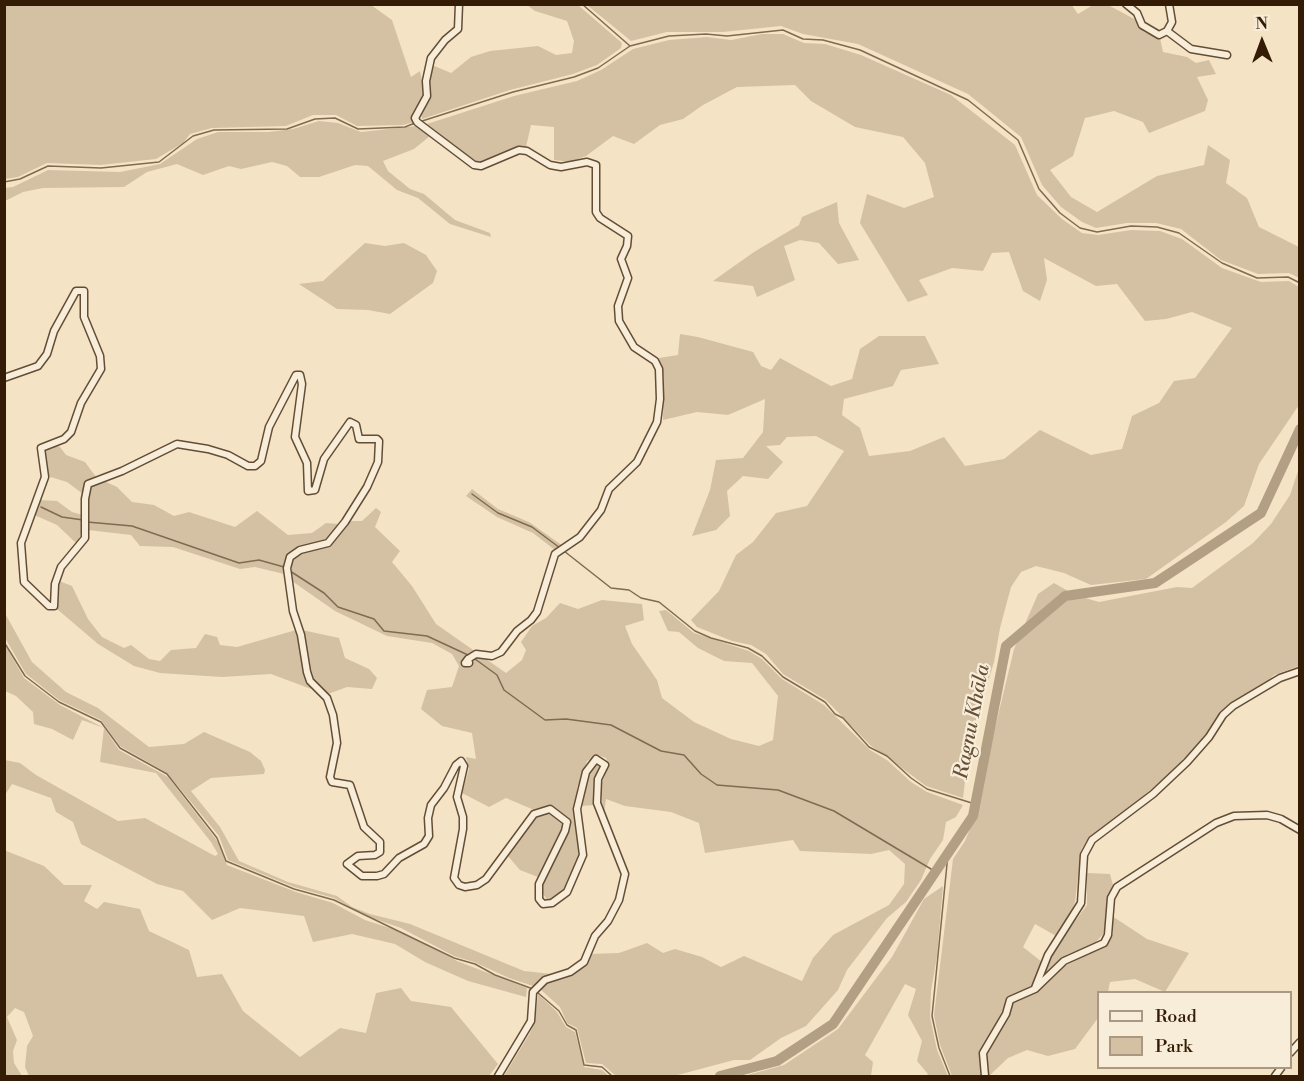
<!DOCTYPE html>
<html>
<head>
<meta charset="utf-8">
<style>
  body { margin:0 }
  #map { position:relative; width:1304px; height:1081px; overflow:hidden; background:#f5e3c5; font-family:"Libre Bodoni",serif }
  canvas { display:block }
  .frame { position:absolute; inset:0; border:6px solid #331b05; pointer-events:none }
  .legend { position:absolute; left:1097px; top:991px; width:195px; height:78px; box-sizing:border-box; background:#f8edd9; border:2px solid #a99984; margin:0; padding:8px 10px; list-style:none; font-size:18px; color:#331b05 }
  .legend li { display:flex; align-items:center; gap:12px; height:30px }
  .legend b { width:30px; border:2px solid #a99984 }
  .north { position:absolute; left:1232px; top:12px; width:60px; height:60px; -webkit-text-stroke:4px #f8edd9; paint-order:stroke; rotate:359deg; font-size:16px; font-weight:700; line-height:24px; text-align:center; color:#331b05 }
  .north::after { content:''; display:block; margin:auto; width:21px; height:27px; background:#331b05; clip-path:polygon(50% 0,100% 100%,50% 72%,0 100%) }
</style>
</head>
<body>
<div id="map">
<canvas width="1304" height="1081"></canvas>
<div class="frame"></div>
<ul class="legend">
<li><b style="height:8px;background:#f8edd9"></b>Road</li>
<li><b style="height:16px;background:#d4c1a4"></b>Park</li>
</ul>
<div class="north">N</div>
</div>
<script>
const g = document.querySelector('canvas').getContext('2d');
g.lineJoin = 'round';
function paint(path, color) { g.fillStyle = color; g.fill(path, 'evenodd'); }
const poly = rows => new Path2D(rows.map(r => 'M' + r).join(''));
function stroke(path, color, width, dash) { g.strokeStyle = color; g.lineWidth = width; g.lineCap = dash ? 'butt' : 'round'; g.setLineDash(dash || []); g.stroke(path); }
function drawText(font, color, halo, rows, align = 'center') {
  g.font = font + ' "Libre Bodoni",serif'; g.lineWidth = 4.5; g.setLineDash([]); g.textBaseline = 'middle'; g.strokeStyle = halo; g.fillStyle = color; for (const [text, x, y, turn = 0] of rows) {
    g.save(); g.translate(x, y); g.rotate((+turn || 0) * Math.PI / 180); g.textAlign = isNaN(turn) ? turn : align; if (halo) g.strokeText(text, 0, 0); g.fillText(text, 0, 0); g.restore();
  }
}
const green = poly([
  [1071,4,1078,14,1093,5,1108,5,1138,21,1144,32,1160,38,1163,52,1187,57,1196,63,1209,60,1216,74,1197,77,1208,100,1205,111,1149,133,1143,122,1114,111,1085,118,1073,156,1050,170,1071,197,1097,212,1157,176,1204,165,1208,145,1230,160,1226,183,1247,198,1259,227,1299,247,1299,278,1289,273,1258,274,1221,260,1181,229,1156,223,1127,223,1096,228,1082,222,1061,207,1042,185,1021,137,968,94,858,44,803,34,781,26,723,32,667,32,631,41,587,5],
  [5,5,371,5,392,20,411,77,420,71,425,95,414,122,403,125,357,126,336,115,313,115,286,126,212,128,190,134,183,143,156,159,101,165,47,163,18,177,5,179],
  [527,5,578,5,622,43,621,48,597,65,573,74,510,90,422,119,421,111,430,95,428,81,432,65,451,73,471,57,490,51,538,46,556,55,572,53,574,41,567,21,535,11],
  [762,34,783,34,804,43,825,44,861,55,951,95,1015,145,1037,195,1062,219,1082,233,1098,235,1131,230,1160,231,1182,239,1222,268,1261,282,1289,281,1299,287,1299,405,1259,464,1244,506,1226,522,1146,579,1091,585,1064,573,1036,566,1021,572,1011,587,1000,628,994,662,970,741,963,798,926,786,910,774,870,745,826,700,783,674,766,654,751,645,732,641,697,627,691,620,719,591,736,555,753,542,776,513,807,506,844,451,816,436,787,437,780,445,766,446,783,462,768,479,743,476,727,491,730,516,716,530,692,536,710,490,716,460,743,458,763,432,765,399,728,415,697,412,663,420,664,379,659,358,678,355,680,334,698,337,753,352,761,366,771,370,780,358,831,386,852,379,860,349,879,336,925,336,939,364,901,370,893,386,844,399,842,415,860,428,869,456,910,451,944,437,965,466,1004,459,1040,430,1091,455,1122,449,1132,416,1159,403,1174,381,1195,378,1232,328,1192,312,1166,319,1145,321,1117,284,1096,286,1044,258,1047,280,1040,301,1023,291,1009,252,992,253,983,271,952,268,919,280,928,295,908,302,860,223,867,194,904,208,934,197,925,163,903,137,855,127,811,101,795,85,737,87,703,105,683,119,660,125,634,144,613,136,586,156,570,162,554,160,554,127,531,125,526,147,517,147,483,161,474,161,427,124,514,96,577,81,601,70,633,49,669,40,707,37,731,40],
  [319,121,338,123,361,132,417,126,430,136,414,149,383,161,388,171,410,189,424,194,455,220,490,233,491,237,450,224,418,198,397,190,368,166,355,165,319,177,300,177,287,166,272,162,241,169,229,166,203,175,177,164,147,172,124,187,43,188,23,192,5,201,4,188,13,187,48,170,120,172,160,164,197,139,218,132,268,132,293,129],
  [837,202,839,223,859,260,838,264,819,243,800,240,784,246,795,280,757,297,753,286,713,281,754,252,799,225,802,217],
  [365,243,385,246,404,243,426,255,437,271,433,283,390,314,368,310,337,309,299,284,323,281],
  [53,445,60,447,66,455,85,462,96,477,88,480,83,494,67,482,47,476,43,458,44,448],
  [1299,468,1299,666,1274,675,1266,683,1230,703,1217,716,1204,739,1181,763,1140,799,1087,840,1081,850,1075,902,1066,924,1056,936,1035,924,1023,947,1042,962,1033,987,1011,995,1006,1001,999,1020,981,1049,981,1076,952,1076,940,1045,934,1015,953,859,965,841,980,805,984,774,1014,649,1038,594,1054,583,1075,595,1099,602,1177,587,1192,588,1253,543,1271,524,1290,495],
  [102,480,117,487,132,502,154,505,174,516,189,512,235,527,257,511,288,535,312,533,326,523,339,524,326,542,300,548,286,564,284,574,255,567,240,569,173,547,140,546,131,535,88,530,87,500,90,486],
  [472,489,498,509,529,522,563,546,555,550,533,533,497,517,466,496],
  [39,500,57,501,72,512,83,515,83,528,77,544,57,525,32,514],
  [376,508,381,512,375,527,400,551,392,562,412,586,436,624,506,673,522,660,526,650,521,642,532,626,546,618,560,603,578,609,602,600,642,604,644,620,625,626,632,644,657,680,662,698,694,722,731,739,759,746,773,740,778,696,752,663,724,661,698,648,679,632,668,631,659,611,666,610,694,633,749,651,762,659,782,679,824,705,870,750,887,760,911,782,927,792,963,805,956,817,946,822,943,840,930,859,921,880,906,902,887,918,847,970,838,990,806,1026,781,1038,750,1060,734,1060,674,1076,616,1076,602,1064,586,1063,577,1028,567,1023,560,1007,540,989,546,983,579,969,586,965,590,954,619,953,647,943,663,953,675,949,702,957,721,967,744,956,802,981,813,958,833,935,889,905,904,884,905,864,889,850,871,854,800,851,793,840,705,853,699,823,671,812,625,806,606,799,604,814,600,788,609,765,606,758,598,755,587,761,577,788,576,826,580,856,576,869,564,893,548,901,541,891,542,882,567,830,569,818,555,808,534,810,506,798,489,807,462,793,469,769,466,757,476,759,472,733,442,726,421,709,427,690,452,687,459,666,452,654,432,643,387,636,335,611,292,581,292,559,301,551,329,546,350,521,362,521],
  [59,581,72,586,88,619,102,637,124,648,131,645,149,659,160,661,171,650,196,648,205,634,217,637,220,645,237,647,296,630,311,689,271,674,222,677,160,673,134,666,98,644,57,609],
  [5,595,6,615,32,662,66,692,98,708,149,747,184,744,204,732,250,752,261,761,265,770,264,774,211,778,191,791,220,827,239,861,288,882,337,896,352,907,370,914,410,924,524,971,552,974,533,986,509,978,474,962,454,956,401,928,366,916,334,898,294,887,228,860,219,836,167,773,120,746,101,720,59,700,26,674,5,638],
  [302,630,339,638,345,658,369,669,377,678,372,689,347,687,328,694,311,678],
  [5,645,24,678,60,705,104,728,119,750,168,777,218,842,227,865,296,892,333,903,365,920,402,932,457,961,527,988,526,997,468,981,425,962,395,944,352,934,313,942,304,916,240,908,212,920,183,891,157,884,81,844,73,822,56,812,51,798,12,784,5,795,5,760,20,763,36,775,118,821,145,818,215,856,218,854,211,842,156,773,100,762,104,728,82,720,73,740,52,729,34,724,33,712,16,696,5,691],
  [596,762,600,768,593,787,595,805,580,806,588,771],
  [546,812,556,813,562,820,562,830,538,877,520,870,507,855,534,816],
  [4,850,44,866,64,885,92,885,84,901,97,909,104,902,140,909,149,931,189,950,197,977,222,974,243,1011,300,1057,340,1028,366,1033,376,993,401,988,411,1001,451,1007,498,1064,489,1076,29,1076,25,1067,27,1046,33,1036,24,1012,15,1008,7,1017,17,1040,13,1051,14,1063,22,1076,5,1076],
  [1087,873,1110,874,1113,885,1106,906,1106,931,1094,944,1068,954,1054,965,1041,981,1050,955,1087,905],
  [943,886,937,956,931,991,930,1017,937,1050,948,1076,926,1076,928,1074,917,1061,922,1041,908,1015,916,989,905,984,865,1055,873,1062,871,1076,744,1076,784,1065,838,1029,892,957,924,899],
  [1112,916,1147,939,1189,953,1165,992,1135,979,1110,982,1108,992,1098,992,1098,1018,1075,1049,1048,1056,1027,1050,1008,1058,989,1076,987,1053,1013,1002,1039,990,1063,967,1103,947,1113,933],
  [538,994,557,1012,566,1027,575,1032,584,1067,602,1070,609,1076,504,1076,530,1033,535,1021]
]);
const stream = poly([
  [582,4,630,46],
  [419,122,513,92,574,77,598,68,630,46,669,36,706,34,727,36,783,30,803,39,823,40,860,50,968,100,1018,140,1039,189,1060,213,1080,228,1097,232,1131,226,1157,227,1179,233,1222,263,1257,278,1288,277,1300,283],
  [4,182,20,179,48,166,101,168,159,162,193,136,214,130,287,129,315,119,335,118,358,129,405,127,415,123],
  [472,494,498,513,532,527,560,548],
  [41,507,62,517,83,520],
  [87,522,132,526,239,563,259,560,284,567],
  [564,551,611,588,629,590,641,598,659,602,695,631,711,638,748,648,762,656,783,677,825,702,835,714,843,718,869,747,887,756,911,778,927,789,975,804],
  [290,571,324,593,338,607,374,619,384,631,427,636,468,655],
  [4,642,25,676,59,702,101,722,120,748,167,774,217,838,226,861,294,889,334,900,454,958,475,964,495,975,533,989],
  [475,659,497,675,504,690,545,720,566,719,611,725,661,751,684,755,701,774,717,785,778,790,834,811,936,872],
  [948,854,932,1016,939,1048,950,1076],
  [537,992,559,1011,567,1025,576,1030,584,1065,602,1067,612,1076]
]);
const river = poly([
  [720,1076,777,1061,833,1024,973,816,1006,646,1065,596,1155,583,1261,513,1300,429]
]);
const street = poly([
  [459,4,458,29,445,40,431,58,426,81,427,96,415,118,417,122,474,165,481,166,519,150,527,151,550,165,561,167,587,162,596,165,596,212,600,218,628,236,627,246,621,259,628,278,618,306,619,321,634,347,655,361,659,369,660,399,657,422,637,462,609,489,601,510,580,537,555,554,537,612,531,620,517,631,501,652,492,656,476,654,468,659,469,663,465,663,468,659],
  [1126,4,1137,13,1142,25,1159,35,1167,31,1172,22,1169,4],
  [1167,31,1191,49,1227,55],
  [4,378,38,366,47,354,54,331,76,291,84,291,84,317,100,356,101,369,81,403,71,432,64,439,41,448,45,477,21,543,24,582,49,606,54,606,55,584,61,567,85,538,85,499,88,484,122,471,177,444,208,449,228,455,248,466,255,466,261,461,269,427,296,375,300,375,302,384,295,437,307,463,308,491,315,490,324,459,350,422,356,425,359,439,377,439,379,441,378,462,367,487,345,522,328,543,300,550,290,557,287,568,293,611,301,635,307,672,310,681,327,698,333,715,337,743,330,777,332,782,350,785,364,827,380,842,380,852,375,855,358,856,347,864,362,876,377,876,384,874,399,858,424,844,429,836,428,818,431,805,444,788,456,765,461,761,464,766,457,797,463,817,463,829,454,878,459,885,465,887,477,885,486,879,534,814,550,809,567,822,565,831,539,884,539,899,543,904,552,903,567,892,583,855,577,809,586,772,596,759,605,765,598,779,597,803,625,874,619,900,608,921,595,936,584,962,570,972,545,980,533,992,531,1021,498,1076],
  [1035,988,1048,955,1081,903,1084,855,1092,840,1153,794,1187,762,1209,737,1223,715,1233,706,1280,678,1300,671],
  [1290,1053,1300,1042],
  [985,1076,983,1053,1006,1014,1010,1000,1035,989,1064,961,1104,943,1108,935,1111,898,1117,887,1216,823,1234,816,1267,815,1281,819,1300,830],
  [1275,1076,1281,1068]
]);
const waterNames = [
  ["Ragnu Khāla",973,722,-79]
];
paint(green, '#d4c1a4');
stroke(stream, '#806a51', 1.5);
stroke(river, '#b39f84', 10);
stroke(street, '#644d35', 9);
stroke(street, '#f8edd9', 6);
drawText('italic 20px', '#665038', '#f8edd9', waterNames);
</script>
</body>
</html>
